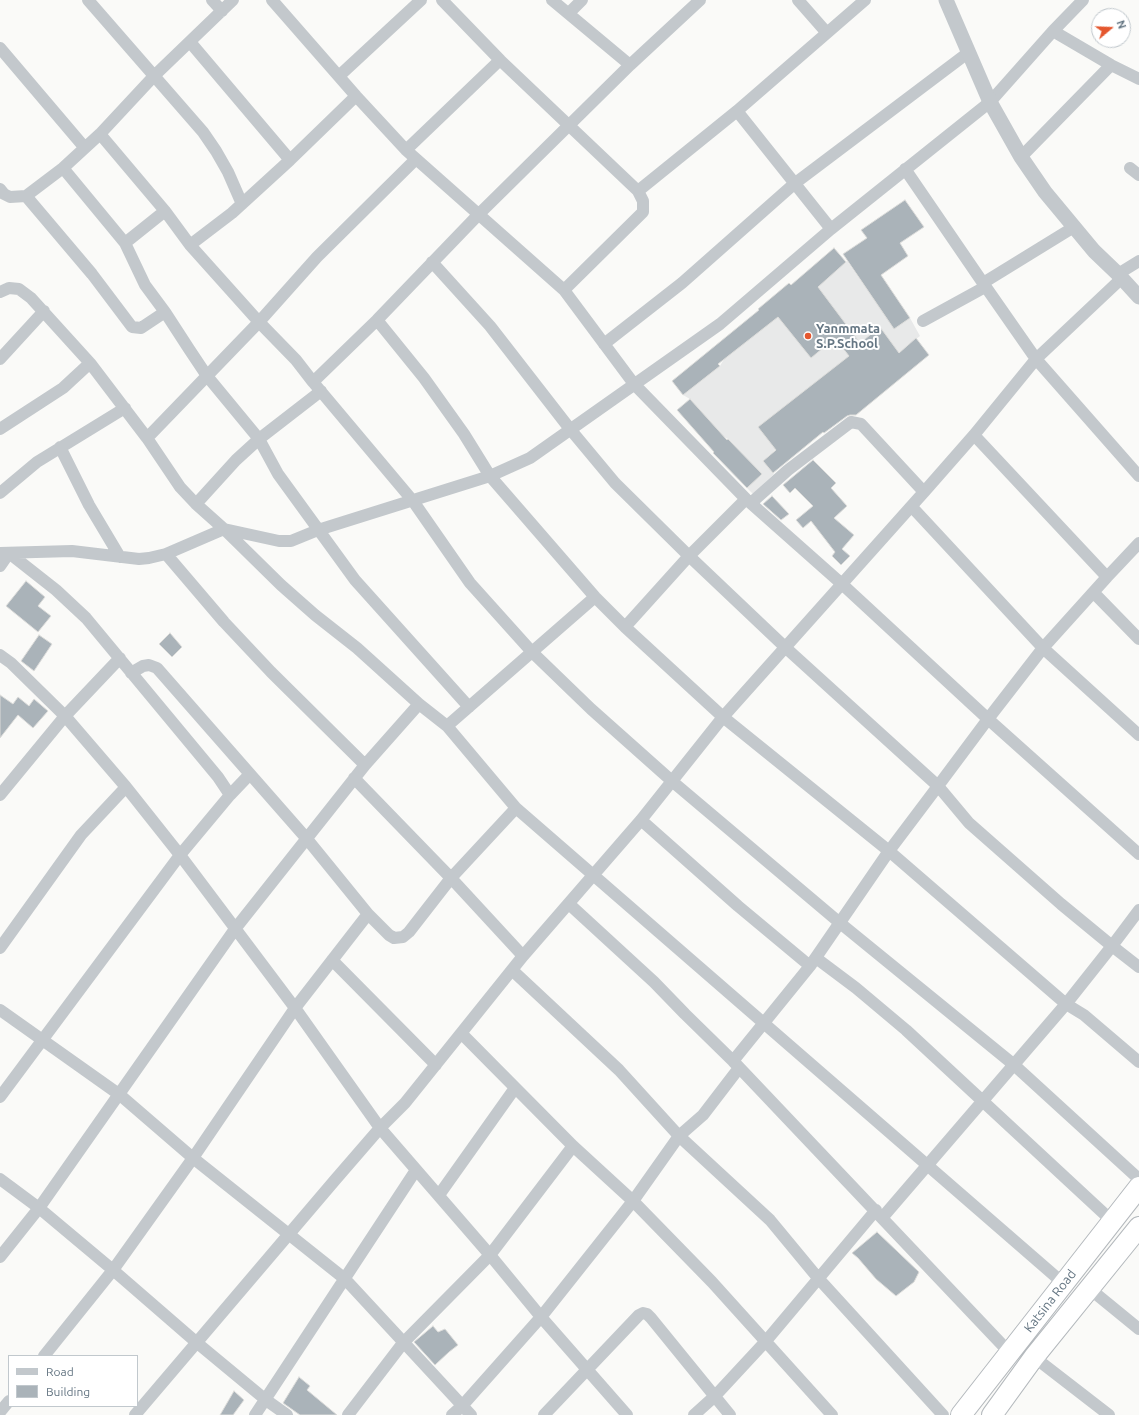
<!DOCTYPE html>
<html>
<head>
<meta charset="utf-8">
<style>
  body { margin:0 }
  #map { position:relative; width:1139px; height:1415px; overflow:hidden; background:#fafaf8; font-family:Ubuntu,sans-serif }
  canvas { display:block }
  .legend { position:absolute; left:8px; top:1355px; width:130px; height:52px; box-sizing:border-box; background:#fff; border:1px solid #c1c8cd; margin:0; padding:5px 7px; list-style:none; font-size:12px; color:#657683 }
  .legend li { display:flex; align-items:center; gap:8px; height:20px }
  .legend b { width:20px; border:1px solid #c1c8cd }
  .north { position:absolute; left:1091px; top:8px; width:40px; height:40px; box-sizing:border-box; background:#fff; border:1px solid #c1c8cd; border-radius:50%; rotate:71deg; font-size:11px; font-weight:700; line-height:16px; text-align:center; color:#657683 }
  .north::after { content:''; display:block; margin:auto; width:14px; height:18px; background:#e4572e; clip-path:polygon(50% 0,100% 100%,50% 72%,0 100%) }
</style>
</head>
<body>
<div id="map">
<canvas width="1139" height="1415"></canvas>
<ul class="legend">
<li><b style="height:5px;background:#c3c8cc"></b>Road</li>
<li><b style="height:11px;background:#aab3b9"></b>Building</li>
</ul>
<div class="north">N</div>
</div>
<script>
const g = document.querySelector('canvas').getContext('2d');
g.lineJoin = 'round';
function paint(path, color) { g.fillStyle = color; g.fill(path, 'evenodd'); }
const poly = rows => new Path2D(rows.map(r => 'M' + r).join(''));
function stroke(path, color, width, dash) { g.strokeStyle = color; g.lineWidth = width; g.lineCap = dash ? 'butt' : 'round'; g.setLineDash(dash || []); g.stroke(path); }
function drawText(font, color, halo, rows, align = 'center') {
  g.font = font + ' Ubuntu,sans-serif'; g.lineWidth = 4; g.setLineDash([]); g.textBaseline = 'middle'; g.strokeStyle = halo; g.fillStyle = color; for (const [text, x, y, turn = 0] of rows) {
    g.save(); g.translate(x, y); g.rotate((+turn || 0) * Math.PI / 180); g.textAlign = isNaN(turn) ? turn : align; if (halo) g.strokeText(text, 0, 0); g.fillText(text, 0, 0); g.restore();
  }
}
const built = poly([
  [847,261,894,328,910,318,920,336,784,442,763,461,774,474,753,494,747,488,761,474,728,439,723,436,690,399,683,395,720,366,724,359,801,298,809,294]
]);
const building = poly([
  [905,200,924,227,900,243,908,256,881,275,910,318,894,329,843,254,867,238,861,230,905,200],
  [834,248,846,262,818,287,860,343,880,327,899,353,916,338,929,355,856,415,850,415,847,416,824,433,823,432,773,473,763,461,776,450,758,427,849,356,835,338,811,358,778,317,718,364,720,366,683,395,672,381,759,310,758,309,789,283,791,285,834,248],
  [690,399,727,440,728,439,762,474,747,488,713,453,714,452,677,410,690,399],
  [813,460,836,483,831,488,847,506,834,518,854,535,842,549,850,556,841,565,832,556,835,552,811,521,803,528,796,520,813,506,795,488,790,493,783,485,813,460],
  [772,496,789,514,781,520,763,504,772,496],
  [26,581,45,597,38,606,51,616,38,632,6,606,26,581],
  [170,633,182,647,172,657,159,644,170,633],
  [39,635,52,644,34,671,21,661,39,635],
  [0,695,13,704,18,697,29,706,34,699,48,711,33,728,18,715,0,738,0,695],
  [877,1232,919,1272,914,1282,896,1296,876,1279,858,1258,852,1253,877,1232],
  [433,1326,438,1332,445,1329,458,1345,449,1352,435,1365,414,1342,433,1326],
  [299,1377,310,1386,307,1390,337,1415,300,1415,283,1403,299,1377],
  [234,1391,244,1400,233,1415,220,1415,234,1391]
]);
const minor = poly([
  [88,0,203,132,216,151,228,172,242,204],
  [212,0,222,11],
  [272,0,356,96,406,150,564,290,634,384,746,499,843,585,988,719,938,786,969,823,1061,904,1112,946,1139,910],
  [442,0,500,60,638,191,643,201,643,212,564,290],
  [552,0,630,65],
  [798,0,827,33],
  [569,13,582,0],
  [1053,31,1111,65,1139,79],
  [190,42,290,160],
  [0,48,85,148],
  [339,76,421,0],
  [737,111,831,229],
  [100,134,165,211,190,245,259,322,296,360,313,382,413,501,470,583,532,652,591,709,673,782,840,923,1013,1064,1139,1179],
  [406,150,500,60],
  [1021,157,1111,65],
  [63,168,125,243,145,285,165,312,189,349,207,376,259,439,278,474,355,580,469,707],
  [1130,168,1139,175],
  [905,169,983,283],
  [0,189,4,194,10,197,26,196,63,168,100,134,154,76,233,0],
  [638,191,737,111,865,0],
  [26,196,92,274,132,327,141,328,165,312],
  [125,243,165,211],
  [190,245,232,213,290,160,356,96],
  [432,262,490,326,570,429,615,483,689,556,786,648,938,786,889,851,810,966,733,1061],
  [1118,274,1139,261],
  [1122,278,1036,359,1139,476],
  [0,292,9,288,19,289,31,298,90,363,147,438,180,487,196,504,224,529,281,585,315,615,357,648,419,704,447,726,516,808,1063,1283],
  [377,320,424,378,464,434,490,476,595,597,625,627,723,717,889,851,1066,1004,1084,1015,1139,1062],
  [923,321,985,287],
  [604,344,682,283,794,184,969,52],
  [0,359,44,311],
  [313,382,377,320,479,214,630,65,700,0],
  [0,429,63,388,90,363],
  [974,435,1107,577,1139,543],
  [147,438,259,322,317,257,416,159],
  [60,447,89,505,120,557],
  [0,493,37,462,125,408],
  [751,503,788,470,851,422,861,424,924,492,974,435,1036,359,983,283,1074,227],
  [196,504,236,460,259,439,321,391],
  [912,507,1043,648,988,719,1139,854],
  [0,553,72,551,139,559,149,558,166,554,224,529,279,541,291,541,318,530,490,476,530,458,720,324,831,229,990,102,1053,31,1083,0],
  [166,554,224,622,271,672,365,765],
  [0,566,9,553,56,590,86,618,218,777,230,795],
  [1107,577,1043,648,1139,735],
  [1094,593,1139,639],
  [625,627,689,556,746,499],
  [0,655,11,663,65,716,126,787,180,855,295,1008,380,1128,490,1255,541,1317,627,1415],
  [131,673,143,666,149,665,157,668,307,839,368,914,389,935,394,938,403,937,409,932,451,878,516,808],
  [447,726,595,597],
  [354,778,451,878,523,956],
  [0,795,65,716,120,658],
  [641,820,738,906,810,966],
  [569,904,654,982,685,1014,733,1061,1009,1352],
  [0,948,81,835,126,787],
  [816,958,856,988,906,1030,1112,1221],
  [332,960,436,1065],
  [512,970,619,1070,679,1136,770,1220,818,1278,943,1415],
  [0,1010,120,1095,193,1158,345,1279,471,1415],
  [462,1034,573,1146,633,1201,712,1282,832,1415],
  [0,1097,180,855,230,795,250,774],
  [0,1179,39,1208,113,1270,196,1342,266,1400,287,1415],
  [439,1195,515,1088],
  [882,1218,1066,1004,1112,946,1139,967],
  [0,1257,39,1208,235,929,365,765,419,704],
  [1090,1289,1139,1329],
  [44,1356,113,1270,193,1158,295,1008,368,914],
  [1034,1357,1109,1415],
  [0,1412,9,1401],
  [135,1415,335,1180,380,1128,405,1103,523,956,641,820,723,717,924,492],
  [255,1415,416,1170],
  [348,1415,403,1343,490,1255,573,1146],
  [452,1415,462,1406,541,1317,633,1201,679,1136,703,1115,739,1068],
  [544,1415,639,1315,643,1313,647,1314,651,1318,730,1415],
  [694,1415,715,1396,766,1341,876,1210]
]);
const tertiary = poly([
  [946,0,990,102,1021,157,1045,192,1094,251,1118,274,1139,297]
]);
const trunk = poly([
  [961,1415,1139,1187],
  [992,1415,1034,1357,1139,1227]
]);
const markers = [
  [808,336,4,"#e4572e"]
];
const poiNames = [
  ["Yanmmata",816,329],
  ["S.P.School",816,344]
];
const streetNames = [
  ["Katsina Road",1050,1301,-52]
];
paint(built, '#e8e9e9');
paint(building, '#aab3b9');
stroke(building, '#dcdcda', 1);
stroke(trunk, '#b4b9bd', 22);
stroke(minor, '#c3c8cc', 12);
stroke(tertiary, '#c3c8cc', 15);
stroke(trunk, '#fff', 20);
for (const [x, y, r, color] of markers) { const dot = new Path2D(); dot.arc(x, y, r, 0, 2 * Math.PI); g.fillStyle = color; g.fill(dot); stroke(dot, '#fff', 1.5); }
drawText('bold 13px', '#657683', '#fff', poiNames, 'left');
drawText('13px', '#657683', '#fff', streetNames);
</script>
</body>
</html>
